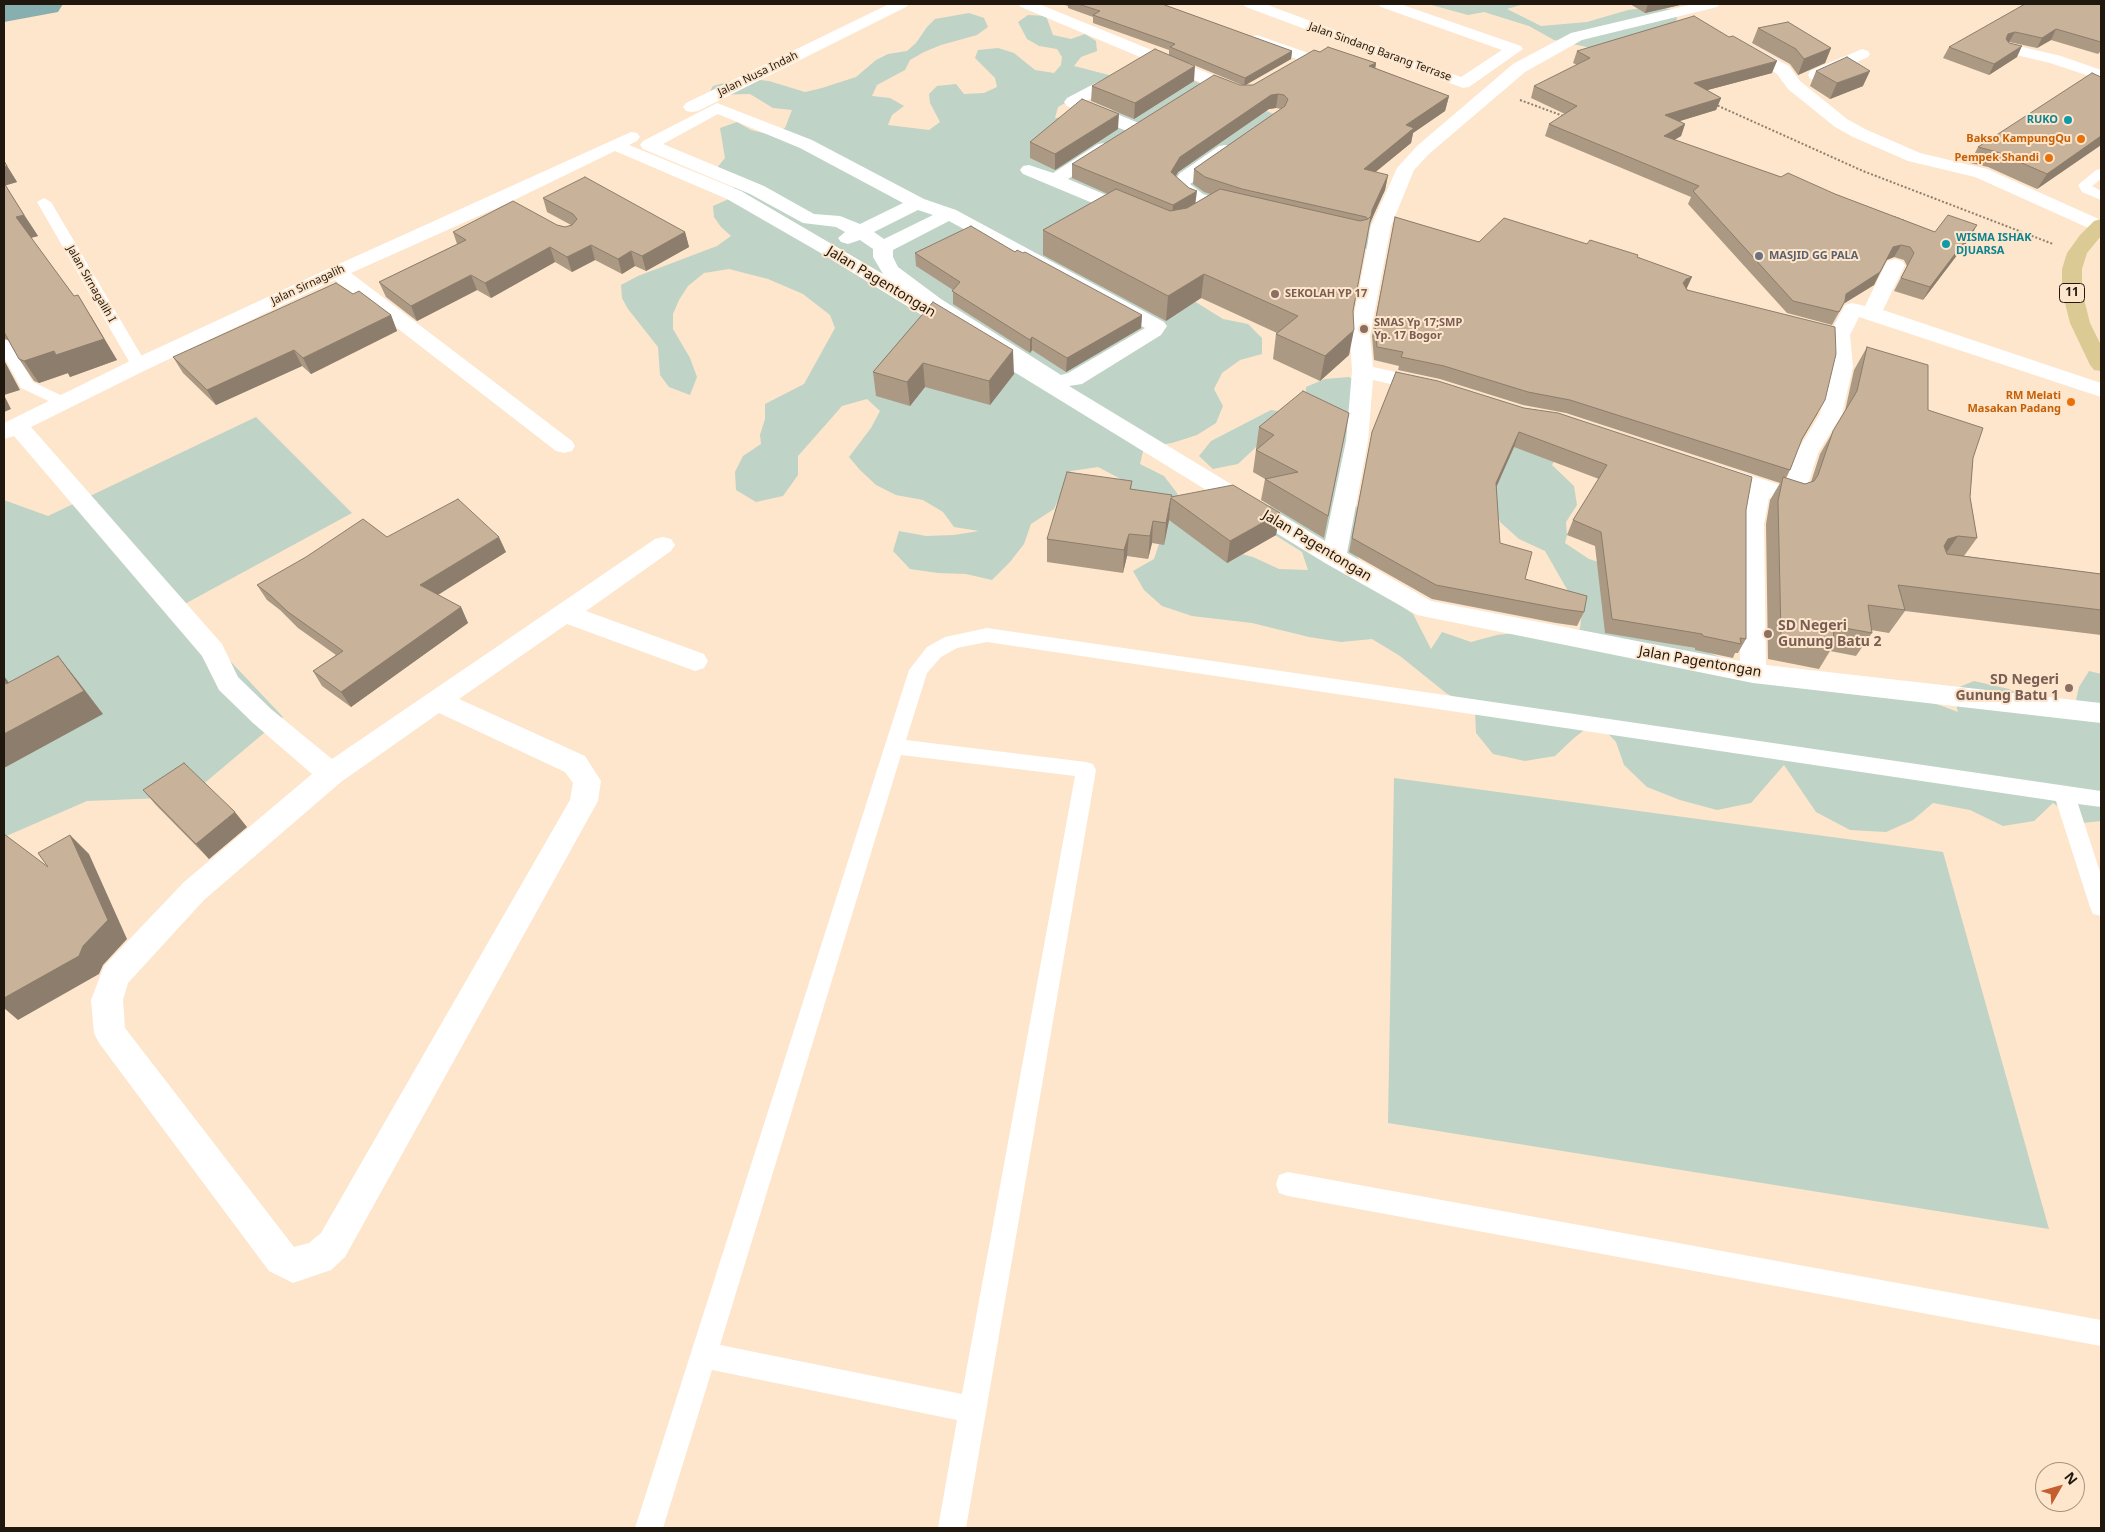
<!DOCTYPE html>
<html>
<head>
<meta charset="utf-8">
<style>
  body { margin:0 }
  #map { position:relative; width:2105px; height:1532px; overflow:hidden; background:#fde6cc; font-family:"Noto Sans",sans-serif }
  canvas { display:block }
  .frame { position:absolute; inset:0; border:5px solid #20180f; pointer-events:none }
  .north { position:absolute; left:2035px; top:1462px; width:50px; height:50px; box-sizing:border-box; background:#fde6cc; border:1px solid #a59480; border-radius:50%; rotate:52deg; font-size:14px; font-weight:700; line-height:20px; text-align:center; color:#20180f }
  .north::after { content:''; display:block; margin:auto; width:18px; height:22px; background:#c45e2f; clip-path:polygon(50% 0,100% 100%,50% 72%,0 100%) }
</style>
</head>
<body>
<div id="map">
<canvas width="2105" height="1532"></canvas>
<div class="frame"></div>
<div class="north">N</div>
</div>
<script>
const g = document.querySelector('canvas').getContext('2d');
g.lineJoin = 'round';
function paint(path, color) { g.fillStyle = color; g.fill(path, 'evenodd'); }
const poly = rows => new Path2D(rows.map(r => 'M' + r).join(''));
function stroke(path, color, width, dash) { g.strokeStyle = color; g.lineWidth = width; g.lineCap = dash ? 'butt' : 'round'; g.setLineDash(dash || []); g.stroke(path); }
function drawText(font, color, halo, rows, align = 'center') {
  g.font = font + ' "Noto Sans",sans-serif'; g.lineWidth = 4; g.setLineDash([]); g.textBaseline = 'middle'; g.strokeStyle = halo; g.fillStyle = color; for (const [text, x, y, turn = 0] of rows) {
    g.save(); g.translate(x, y); g.rotate((+turn || 0) * Math.PI / 180); g.textAlign = isNaN(turn) ? turn : align; if (halo) g.strokeText(text, 0, 0); g.fillText(text, 0, 0); g.restore();
  }
}
const green = poly([
  [1428,4,1524,4,1507,9,1541,26,1587,22,1628,10,1658,6,1676,11,1677,19,1672,28,1596,49,1554,40,1529,26,1484,12,1468,15],
  [969,13,984,18,988,27,977,35,941,45,924,52,910,60,905,70,877,85,872,96,890,98,904,106,892,115,888,125,929,130,940,122,930,103,929,94,937,86,956,84,964,94,984,93,997,87,995,78,975,58,978,50,998,48,1014,53,1035,70,1054,73,1061,65,1062,57,1057,49,1039,46,1027,39,1018,22,1028,15,1046,16,1053,35,1071,39,1085,34,1096,41,1097,51,1081,57,1074,66,1109,75,1123,82,1072,99,1058,107,1055,118,1109,111,1126,106,1185,77,1324,135,1376,207,1369,230,1368,249,1210,214,1186,296,1223,319,1248,324,1262,338,1262,354,1240,360,1222,373,1214,389,1223,406,1216,423,1197,435,1172,443,1144,447,1140,464,1164,476,1177,493,1184,516,1223,549,1253,557,1279,569,1308,570,1302,552,1259,525,1260,507,1287,504,1270,434,1238,464,1213,469,1199,456,1211,441,1271,410,1298,414,1305,403,1306,387,1325,379,1349,377,1369,389,1350,498,1364,517,1356,555,1370,577,1389,597,1413,614,1431,649,1442,632,1471,642,1497,635,1525,632,1556,637,1580,629,1582,610,1568,591,1545,551,1519,539,1500,522,1495,505,1497,471,1516,444,1562,447,1552,465,1574,486,1577,505,1566,522,1567,535,1565,543,1589,559,1623,570,1636,637,1699,649,1735,663,1923,699,1958,712,1952,690,1974,681,2009,689,2044,707,2075,705,2079,687,2089,671,2101,674,2101,821,2082,823,2053,803,2034,821,2003,826,1970,810,1933,803,1913,820,1886,832,1850,830,1816,812,1784,765,1751,803,1717,810,1680,800,1647,787,1624,765,1616,742,1596,721,1574,738,1555,756,1525,761,1493,754,1476,733,1475,710,1446,693,1400,656,1372,639,1341,642,1309,637,1252,623,1192,616,1162,606,1144,590,1133,571,1154,559,1160,541,1133,492,1119,478,1098,467,1071,471,1054,509,1031,524,1024,544,1010,562,992,580,966,574,938,573,910,569,893,551,899,531,926,536,954,535,979,531,954,527,943,512,923,500,896,495,876,485,860,470,849,457,871,428,880,411,867,399,842,406,828,422,798,456,798,475,783,496,756,502,736,490,735,472,743,456,761,444,760,435,765,419,765,404,804,384,835,328,830,315,803,294,768,279,729,269,704,273,688,286,679,300,673,314,673,329,690,358,697,377,690,395,669,387,660,375,658,347,628,309,622,298,621,285,638,276,717,246,731,236,721,227,714,217,713,206,731,198,736,178,716,169,725,158,720,128,737,122,751,130,771,135,785,128,792,110,773,108,750,94,708,95,713,86,731,81,751,79,769,81,805,92,822,88,856,77,876,60,888,54,907,51,916,43,927,27,935,19],
  [256,417,352,513,181,606,216,646,283,717,188,797,87,801,4,837,4,500,48,516],
  [1394,778,1943,852,2049,1229,1388,1123]
]);
const river = poly([
  [4,4,63,4,58,12,4,22,4,4]
]);
const path = poly([
  [1520,100,1566,117],
  [1714,104,1863,171,2053,244],
  [1894,217,1905,221]
]);
const lane = poly([
  [2101,169,2101,179,2092,186,2101,191,2101,200,2082,192,2078,185,2096,170,2101,169],
  [44,198,51,202,147,365,144,368,139,370,134,368,131,365,37,202,44,198],
  [4,340,9,341,33,382,69,399,71,402,69,405,57,405,21,388,4,357,4,340],
  [987,628,2101,791,2101,807,2078,804,2101,875,2101,916,2093,914,2090,907,2056,801,987,642,957,648,941,657,927,673,906,740,1086,762,1093,764,1096,770,966,1528,938,1528,957,1420,712,1370,663,1528,635,1528,909,670,927,647,945,637,987,628],
  [901,755,1075,776,962,1394,720,1345,901,755],
  [1288,1172,2101,1320,2101,1346,1288,1196,1279,1193,1276,1184,1279,1175,1288,1172]
]);
const street = poly([
  [889,4,909,4,906,7,698,111,692,112,686,111,683,107,686,103,889,4],
  [1018,4,1039,4,1247,89,1249,93,1247,97,1241,98,1235,97,1021,7,1018,4],
  [1243,4,1265,4,1461,77,1502,50,1381,7,1378,4,1400,4,1521,46,1523,49,1469,87,1463,88,1246,7,1243,4],
  [1693,4,1720,4,1717,7,1582,40,1525,72,1429,154,1414,170,1391,226,1370,336,1373,367,1438,381,1441,386,1438,391,1430,393,1373,380,1368,441,1347,553,1431,601,1740,661,1740,524,1747,491,1707,477,1704,472,1707,467,1715,464,1784,486,1796,453,1820,414,1831,367,1830,339,1816,335,1813,331,1816,327,1823,325,1833,327,1845,305,1852,303,1865,306,1885,265,1888,261,1895,259,1902,261,1905,265,1883,310,2101,383,2101,397,1859,317,1850,335,1853,367,1842,414,1818,453,1804,497,1800,502,1792,505,1769,498,1764,524,1766,665,2101,703,2101,723,1753,683,1417,615,1325,563,819,252,727,199,615,151,510,202,351,273,572,441,575,446,572,451,564,453,556,451,335,280,146,370,31,427,222,644,238,677,271,709,332,759,655,539,663,537,671,539,675,545,671,551,586,611,704,654,708,661,704,668,695,671,567,624,459,699,585,756,601,781,598,801,345,1257,331,1270,293,1283,269,1271,99,1043,94,1033,91,1000,104,966,184,882,312,774,253,723,219,690,202,656,14,436,4,439,4,423,132,360,330,268,631,132,637,133,640,137,637,141,629,145,741,191,883,274,873,257,873,249,860,240,848,244,841,242,838,238,845,232,836,227,803,223,750,194,643,149,640,145,643,141,717,103,812,140,924,199,956,210,1164,322,1167,326,1161,335,1082,384,1069,386,1325,541,1346,441,1352,371,1350,336,1371,226,1397,168,1417,146,1513,64,1571,33,1693,4],
  [718,114,800,148,903,203,860,224,840,216,814,214,764,186,663,144,718,114],
  [918,210,933,215,884,239,874,232,918,210],
  [949,221,1145,328,1068,373,1061,375,941,299,898,267,893,257,893,250,949,221],
  [439,713,565,772,573,783,570,800,321,1233,309,1243,294,1247,125,1028,123,1000,128,983,204,900,341,782,439,713],
  [1257,35,1314,55,1316,58,1314,61,1308,63,1251,43,1249,40,1251,37,1257,35],
  [1743,42,1789,66,1800,81,1847,119,1865,129,1920,153,1987,169,2101,220,2101,231,2093,230,1975,177,1908,161,1853,137,1835,127,1788,89,1777,74,1737,50,1735,47,1737,44,1743,42],
  [2010,44,2061,56,2101,70,2101,80,2050,63,2004,52,2002,49,2004,46,2010,44],
  [1862,49,1868,51,1870,54,1868,57,1822,79,1816,80,1810,79,1808,75,1810,71,1862,49],
  [1124,68,1130,69,1132,73,1130,77,1086,101,1141,124,1144,128,1141,132,1135,133,1129,132,1067,106,1064,102,1067,98,1124,68],
  [1104,143,1110,144,1113,148,1110,152,1068,179,1140,209,1142,213,1140,217,1133,219,1126,217,1023,174,1020,170,1023,166,1029,165,1053,173,1098,144,1104,143],
  [1225,145,1231,146,1234,150,1231,154,1190,184,1203,194,1245,207,1247,211,1245,215,1238,217,1189,202,1171,185,1180,173,1219,146,1225,145]
]);
const primary = poly([
  [2101,219,2101,236,2087,253,2082,269,2082,291,2090,323,2101,345,2101,371,2094,370,2090,365,2070,323,2062,291,2062,269,2067,253,2080,235,2094,221,2101,219]
]);
const wall = poly([
  [1062,4,1162,4,1292,51,1291,59,1245,85,1253,85,1320,52,1376,63,1375,68,1449,96,1445,111,1413,133,1411,143,1375,172,1388,175,1385,190,1369,225,1353,311,1349,355,1320,381,1273,359,1276,334,1277,333,1201,298,1166,321,1043,255,1043,230,1108,194,1072,178,1072,164,1240,85,1242,85,1189,63,1194,81,1134,119,1091,101,1092,86,1169,55,1169,50,1093,23,1093,17,1068,8,1068,6],
  [1276,108,1281,109,1194,169,1193,184,1204,192,1210,194,1196,203,1176,176,1178,172,1269,109],
  [1630,4,1682,4,1680,5,1645,13],
  [2101,4,2101,51,2098,54,2051,40,2037,48,2009,42,2009,43,2017,57,1989,75,1943,58,1949,47],
  [1758,28,1831,48,1825,63,1798,75,1790,64,1752,43],
  [1577,51,1772,73,1707,90,1721,98,1716,110,1680,121,1685,124,1681,136,1674,140,1781,177,1835,194,1935,232,1970,238,1923,300,1894,291,1907,266,1904,260,1894,257,1887,260,1874,285,1843,304,1832,325,1787,313,1688,204,1691,197,1545,136,1549,124,1565,114,1531,98,1534,86,1577,65,1573,63],
  [1816,71,1863,86,1830,99,1810,86],
  [2101,77,2101,145,2037,189,1988,167,1970,163,1978,147],
  [1118,129,1055,170,1030,158,1030,142],
  [4,161,17,182,5,185,38,236,31,238,74,296,91,316,117,360,70,377,68,373,39,383,34,381,19,359,8,340,4,339],
  [543,198,685,232,689,247,646,271,635,266,622,274,595,260,572,272,555,262,491,298,477,290,417,321,386,297,379,282,457,244,453,232,557,225,565,227,571,225,547,212],
  [1395,217,1479,242,1587,244,1638,257,1687,289,1818,413,1800,443,1790,470,1786,478,1805,484,1811,482,1820,454,1845,411,1854,370,1867,347,1928,410,1973,458,1970,497,1977,538,1964,556,2101,574,2101,635,1905,611,1889,633,1871,630,1872,633,1856,656,1830,651,1819,669,1768,659,1766,524,1770,500,1780,483,1566,413,1523,405,1440,379,1398,370,1399,366,1374,360,1372,336],
  [1015,252,1142,315,1141,328,1066,372,1032,350,1030,353,953,304,953,290,916,266,915,253],
  [353,294,391,315,397,331,311,374,302,366,216,405,183,373,173,357],
  [933,302,1014,374,990,405,925,387,910,406,876,396,873,372],
  [1396,372,1746,510,1746,639,1738,653,1735,653,1733,658,1695,650,1695,648,1605,633,1595,546,1567,535,1573,520,1599,479,1514,447,1496,486,1500,543,1525,579,1584,612,1577,626,1556,623,1432,599,1349,552,1372,432],
  [1349,413,1324,538,1261,500,1265,479,1253,472,1256,450,1257,450,1256,449,1259,427],
  [1132,481,1131,489,1172,497,1280,513,1276,535,1227,563,1169,520,1164,545,1152,543,1148,559,1127,556,1123,573,1047,562,1047,539],
  [387,537,506,552,438,595,461,607,468,623,351,707,322,686,313,671,336,655,298,628,280,610,267,600,257,585],
  [143,790,247,827,209,859,156,805]
]);
const shadedWall = poly([
  [1648,4,1682,4,1680,5,1645,13],
  [2056,29,2051,40,2037,48,2042,38],
  [2015,32,2009,42,2002,45,2008,34],
  [2022,46,2017,57,1989,75,1994,64],
  [1831,48,1825,63,1798,75,1804,59],
  [1292,51,1291,59,1244,86,1245,78],
  [1777,61,1772,73,1689,95,1694,83],
  [1376,63,1374,77,1369,66],
  [1195,66,1194,81,1134,119,1135,103],
  [1870,71,1863,86,1830,99,1837,83],
  [1278,94,1276,108,1269,109,1178,172,1170,186,1171,172,1180,157,1271,95],
  [1449,96,1445,111,1413,133,1411,143,1361,184,1364,169,1406,125],
  [1721,98,1716,110,1660,127,1665,115],
  [1119,114,1118,129,1055,170,1055,154],
  [1685,124,1681,136,1659,149,1664,136],
  [2101,136,2101,145,2037,189,2047,174],
  [7,166,17,182,4,186,4,167],
  [1388,175,1385,190,1369,225,1372,210],
  [1197,191,1195,206,1172,220,1173,205],
  [24,215,38,236,30,238,16,217],
  [1977,225,1970,238,1923,300,1930,287],
  [685,232,689,247,646,271,642,256],
  [591,245,595,260,572,272,567,257],
  [1901,245,1894,257,1886,260,1893,247],
  [550,247,555,262,491,298,485,283],
  [631,251,635,266,622,274,618,259],
  [1880,272,1874,285,1843,304,1832,325,1843,305,1846,294],
  [1204,274,1201,298,1166,321,1168,296],
  [471,275,477,290,417,321,411,306],
  [1692,277,1686,290,1683,283,1686,279],
  [78,295,117,360,70,377,68,373,39,383,24,361],
  [391,315,397,331,311,374,303,358],
  [1142,315,1141,328,1066,372,1067,358],
  [1354,330,1349,355,1320,381,1325,356],
  [1032,337,1032,350,1030,353,1030,340],
  [294,350,302,366,216,405,207,390],
  [1013,350,1014,374,990,405,989,381],
  [4,360,20,390,4,395,11,409,4,412],
  [923,363,925,387,910,406,907,382],
  [1519,432,1514,447,1492,497,1496,483],
  [1171,498,1169,520,1164,545,1166,523],
  [1280,513,1276,535,1227,563,1230,541],
  [1153,521,1152,543,1148,559,1150,536],
  [1129,534,1127,556,1123,573,1124,550],
  [1958,536,1942,559,1932,562,1948,539],
  [499,537,506,552,428,601,420,585],
  [461,607,468,623,351,707,341,692],
  [58,656,77,680,103,714,4,768,4,734],
  [4,676,27,707,4,680],
  [235,812,247,827,209,859,196,844],
  [70,835,89,854,127,939,103,965,99,974,18,1020,4,1008,4,998,83,946]
]);
const building = poly([
  [1078,4,1162,4,1292,51,1245,78,1170,47,1175,44,1093,15,1100,11,1078,4],
  [2025,4,2101,4,2101,42,2056,29,2042,38,2015,32,2008,34,2006,39,2009,43,2022,46,1994,64,1949,47,2025,4],
  [1694,16,1729,37,1733,36,1777,61,1694,83,1721,98,1665,115,1685,124,1664,136,1781,177,1788,173,1835,194,1935,232,1948,215,1977,225,1930,287,1901,278,1914,253,1910,247,1901,245,1893,247,1880,272,1846,294,1845,301,1839,312,1793,301,1693,191,1699,186,1549,124,1577,106,1534,86,1590,58,1577,51,1694,16],
  [1788,22,1831,48,1804,59,1796,49,1758,28,1788,22],
  [1328,47,1376,63,1369,66,1449,96,1406,125,1414,128,1364,169,1388,175,1372,210,1371,216,1368,219,1366,217,1242,189,1205,177,1194,169,1285,106,1288,99,1284,95,1278,94,1271,95,1180,157,1171,172,1189,188,1197,191,1173,205,1072,164,1214,75,1240,85,1253,85,1314,50,1320,52,1328,47],
  [1155,49,1195,66,1135,103,1092,86,1155,49],
  [1847,57,1870,71,1837,83,1816,71,1847,57],
  [2092,73,2101,77,2101,136,2047,174,1997,152,1978,147,2092,73],
  [1082,99,1119,114,1055,154,1030,142,1082,99],
  [4,161,7,166,4,167,4,161],
  [585,177,685,232,642,256,631,251,618,259,591,245,567,257,550,247,485,283,471,275,411,306,379,282,466,240,453,232,513,201,557,225,565,227,572,225,577,219,573,214,543,198,585,177],
  [4,183,24,215,16,217,74,296,78,295,104,339,56,355,54,351,24,361,19,359,4,332,4,183],
  [1116,189,1170,211,1187,208,1220,189,1360,221,1368,219,1371,216,1353,311,1354,330,1325,356,1276,334,1298,316,1204,274,1168,296,1043,230,1116,189],
  [1395,217,1479,242,1504,218,1587,244,1590,240,1638,255,1637,257,1692,277,1686,279,1683,283,1687,290,1835,327,1836,354,1825,400,1802,439,1790,470,1570,400,1528,392,1444,366,1401,357,1403,352,1377,347,1375,323,1395,217],
  [971,226,1015,252,1017,250,1023,253,1025,252,1142,315,1067,358,1032,337,1030,340,952,291,960,282,915,253,971,226],
  [336,283,353,294,359,291,391,315,303,358,294,350,207,390,173,357,336,283],
  [933,302,1013,350,989,381,923,363,907,382,873,372,933,302],
  [1867,347,1928,365,1928,410,1983,428,1973,458,1970,497,1977,538,1958,536,1948,539,1944,546,1947,554,2101,574,2101,610,1898,585,1905,610,1868,605,1872,633,1834,626,1833,647,1781,636,1778,501,1783,477,1805,484,1814,481,1818,475,1833,431,1857,391,1867,347],
  [1396,372,1438,381,1524,408,1558,413,1752,477,1746,510,1746,639,1740,638,1741,644,1703,636,1702,634,1612,619,1601,532,1573,520,1607,465,1519,432,1496,483,1500,543,1532,552,1525,579,1587,596,1584,612,1562,609,1436,585,1352,538,1372,432,1396,372],
  [1303,391,1349,413,1328,516,1265,479,1298,472,1256,450,1274,435,1259,427,1303,391],
  [1067,472,1132,481,1130,489,1172,495,1171,497,1233,485,1280,513,1230,541,1171,498,1166,523,1153,521,1150,536,1129,534,1124,550,1047,539,1067,472],
  [458,499,499,537,420,585,461,607,341,692,313,671,343,651,288,612,270,595,257,585,306,557,363,519,387,537,458,499],
  [58,656,84,691,4,734,4,680,6,684,58,656],
  [184,763,235,812,196,844,143,790,184,763],
  [4,834,48,867,38,853,70,835,108,920,83,946,79,956,4,998,4,834]
]);
const markers = [
  [2068,120,5,"#0f9aa8"],
  [2081,139,5,"#e8710a"],
  [2049,158,5,"#e8710a"],
  [1946,244,5,"#0f9aa8"],
  [1759,256,5,"#6b7280"],
  [1275,294,5,"#8d6e63"],
  [1364,329,5,"#8d6e63"],
  [2071,402,5,"#e8710a"],
  [1768,634,5,"#8d6e63"],
  [2069,688,5,"#8d6e63"]
];
const farStreetnames = [
  ["Jalan Sindang Barang Terrase",1380,52,20],
  ["Jalan Nusa Indah",758,74,-26],
  ["Jalan Sirnagalih I",91,284,60],
  ["Jalan Sirnagalih",308,285,-25]
];
const farCulturenames = [
  ["RUKO",2058,120],
  ["WISMA ISHAK",1956,238,"left"],
  ["DJUARSA",1956,251,"left"]
];
const farFoodnames = [
  ["Bakso KampungQu",2071,139],
  ["Pempek Shandi",2039,158],
  ["RM Melati",2061,396],
  ["Masakan Padang",2061,409]
];
const farWorshipnames = [
  ["MASJID GG PALA",1769,256]
];
const farEducationnames = [
  ["SEKOLAH YP 17",1285,294],
  ["SMAS Yp 17;SMP",1374,323],
  ["Yp. 17 Bogor",1374,336]
];
const shields = [
  [2072,293,25]
];
const shieldNames = [
  ["11",2072,293]
];
const streetNames = [
  ["Jalan Pagentongan",881,282,31],
  ["Jalan Pagentongan",1317,546,31],
  ["Jalan Pagentongan",1700,662,10]
];
const educationNames = [
  ["SD Negeri",1778,626],
  ["Gunung Batu 2",1778,642],
  ["SD Negeri",2059,680,"right"],
  ["Gunung Batu 1",2059,696,"right"]
];
paint(green, '#bfd3c7');
paint(river, '#88afaf');
stroke(path, '#8e7f6d', 2, [2, 2]);
paint(lane, '#fff');
paint(street, '#fff');
paint(primary, '#dcca95');
paint(wall, '#ac9984');
paint(shadedWall, '#8c7d6c');
paint(building, '#c8b29a');
stroke(building, '#8c7d6c', 1);
for (const [x, y, r, color] of markers) { const dot = new Path2D(); dot.arc(x, y, r, 0, 2 * Math.PI); g.fillStyle = color; g.fill(dot); stroke(dot, '#fde6cc', 2); }
drawText('11px', '#20180f', '#fde6cc', farStreetnames);
drawText('bold 11px', '#0d838f', '#fde6cc', farCulturenames, 'right');
drawText('bold 11px', '#c56008', '#fde6cc', farFoodnames, 'right');
drawText('bold 11px', '#5b616d', '#fde6cc', farWorshipnames, 'left');
drawText('bold 11px', '#785e54', '#fde6cc', farEducationnames, 'left');
for (const [x, y, w] of shields) { const box = new Path2D(); box.roundRect(x - w / 2, y - 9.5, w, 19, 4); g.fillStyle = '#fde6cc'; g.fill(box); stroke(box, '#20180f', 1); }
drawText('bold 12px', '#20180f', null, shieldNames);
drawText('14px', '#20180f', '#fde6cc', streetNames);
drawText('bold 14px', '#785e54', '#fde6cc', educationNames, 'left');
</script>
</body>
</html>
